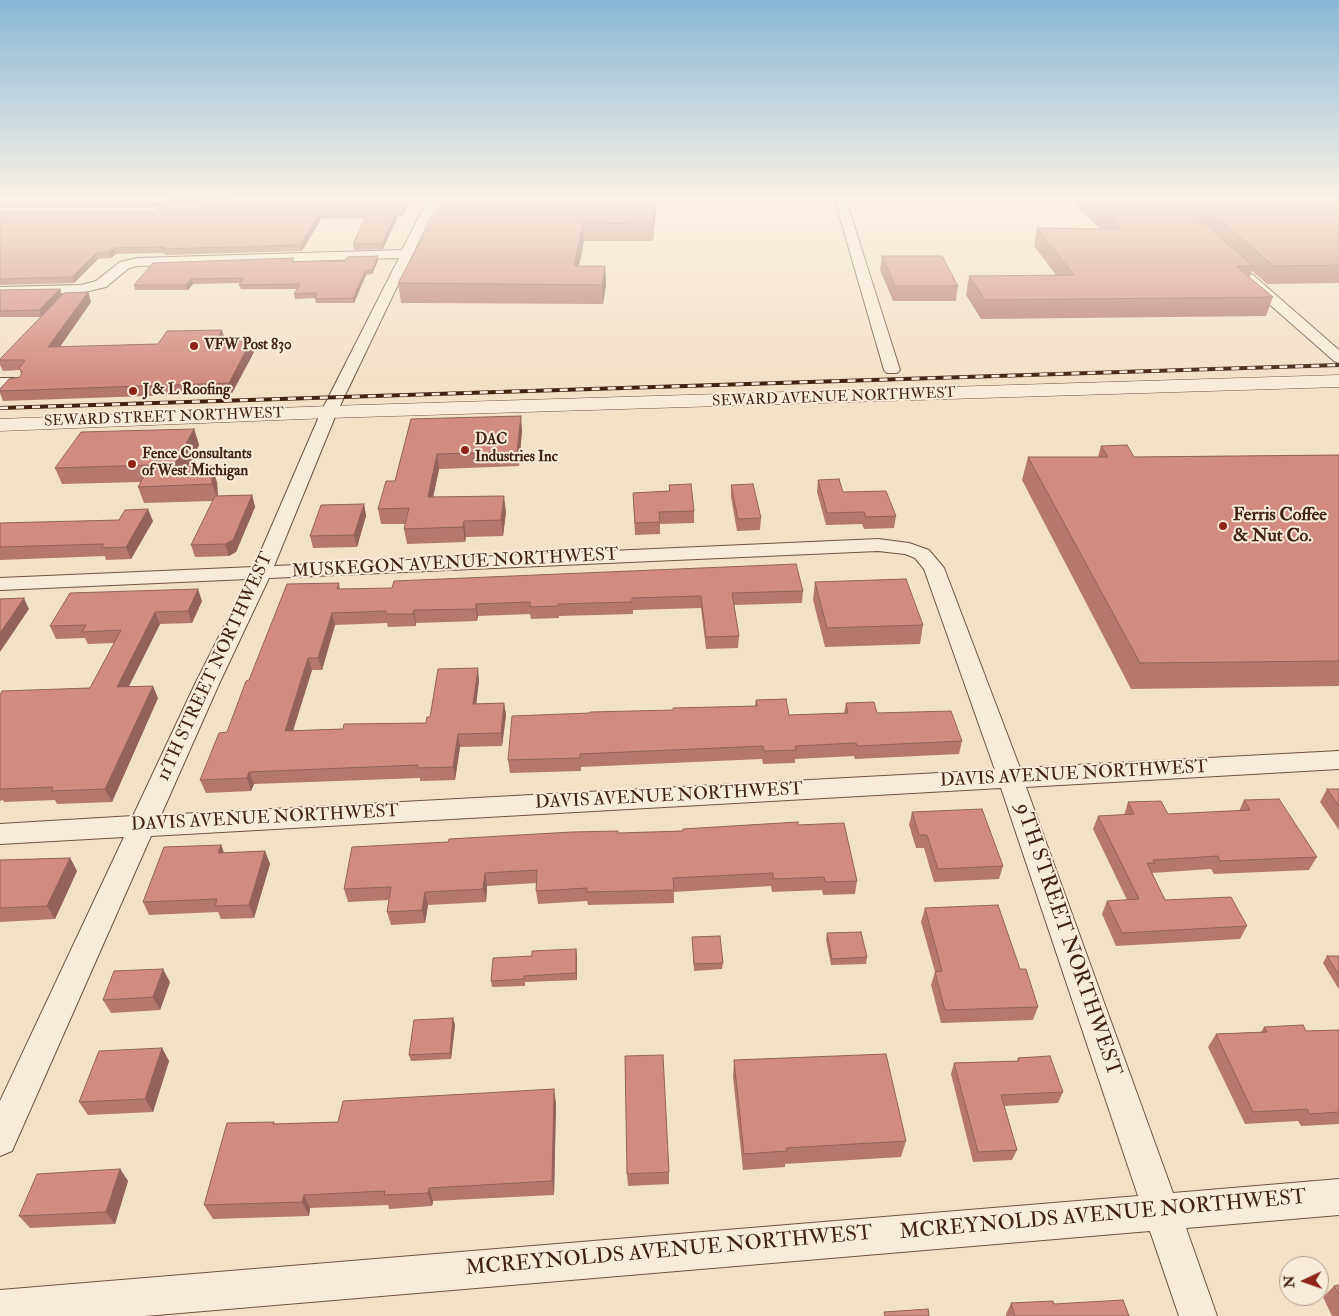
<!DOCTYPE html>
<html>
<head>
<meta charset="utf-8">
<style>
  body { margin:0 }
  #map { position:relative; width:1339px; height:1316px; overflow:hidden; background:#f3e1c6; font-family:"IM FELL Double Pica",serif }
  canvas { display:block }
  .north { position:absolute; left:1279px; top:1256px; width:50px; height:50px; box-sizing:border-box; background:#f7ecda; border:1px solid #af9b8a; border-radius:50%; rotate:267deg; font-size:14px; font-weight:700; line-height:20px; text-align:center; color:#442212 }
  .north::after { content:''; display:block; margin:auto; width:18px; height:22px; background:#8f2418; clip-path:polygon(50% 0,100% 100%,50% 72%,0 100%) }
</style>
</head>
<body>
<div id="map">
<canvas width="1339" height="1316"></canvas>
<div class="north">N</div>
</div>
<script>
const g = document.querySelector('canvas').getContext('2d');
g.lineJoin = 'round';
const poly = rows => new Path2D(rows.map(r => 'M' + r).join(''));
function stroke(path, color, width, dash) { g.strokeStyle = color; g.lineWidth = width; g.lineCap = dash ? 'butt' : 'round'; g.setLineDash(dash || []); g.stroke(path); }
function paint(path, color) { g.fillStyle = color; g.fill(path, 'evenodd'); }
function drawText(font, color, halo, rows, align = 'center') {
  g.font = font + ' "IM FELL Double Pica",serif'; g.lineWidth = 4; g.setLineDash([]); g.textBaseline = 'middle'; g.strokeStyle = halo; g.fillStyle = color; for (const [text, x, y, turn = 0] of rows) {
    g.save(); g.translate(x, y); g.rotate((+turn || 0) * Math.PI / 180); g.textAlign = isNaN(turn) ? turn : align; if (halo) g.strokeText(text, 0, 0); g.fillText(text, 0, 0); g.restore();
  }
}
const minor = poly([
  [440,197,337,412,274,566,878,539,909,543,929,550,944,568,1020,768,1339,751,1339,769,1026,787,1173,1193,1339,1179,1339,1215,1186,1228,1217,1316,1179,1316,1150,1231,145,1316,0,1316,0,1290,1138,1196,1001,788,151,836,12,1151,0,1156,0,1101,124,837,0,844,0,824,133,816,195,684,248,579,0,590,0,578,254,567,321,412,399,258,138,266,129,268,106,287,81,293,0,295,0,287,81,285,96,281,120,262,138,258,402,250,426,203,375,204,369,201,371,199,440,197],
  [878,551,905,554,915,558,924,569,995,770,161,815,219,684,269,578,878,551],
  [834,197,845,197,900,370,897,373,887,373,884,370,834,197],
  [233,202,239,205,237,207,160,215,154,212,160,209,194,204,233,202],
  [1248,274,1253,275,1339,350,1339,363,1334,361,1243,281,1241,278,1248,274],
  [0,378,17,378,23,380,25,383,23,386,17,388,0,388,0,378]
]);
const tertiary = poly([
  [1339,375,1339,387,329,418,0,431,0,419,329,406,1339,375]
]);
const rail = poly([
  [0,408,1339,365]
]);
const wall = poly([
  [0,197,339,197,218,200,147,208,0,208],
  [657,197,653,241,584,241,579,266,605,266,606,285,603,304,401,303,398,283],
  [1068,197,1339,197,1339,283,1267,284,1252,271,1249,278,1273,297,1266,316,981,319,966,295,969,276,1056,275,1034,246,1037,228,1100,229],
  [406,201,407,206,403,216,398,216,383,249,354,250,353,244,366,218,321,219,302,251,165,255,164,253,116,254,111,258,98,259,74,283,0,285,0,212,145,212],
  [378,256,378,261,372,274,366,275,354,303,316,303,315,298,295,299,294,294,297,289,241,289,239,285,240,283,193,284,188,290,135,290,134,285,295,262,345,261],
  [882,256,958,286,956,301,893,301,880,270],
  [60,289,62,295,88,292,91,302,60,347,158,344,225,340,224,342,254,352,232,393,3,401,0,393,0,389,20,377,21,374,20,370,3,371,0,365,0,359,41,317,0,317,0,290],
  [411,419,522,430,519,466,439,469,433,497,506,512,503,536,466,537,465,542,407,544,404,529,405,524,381,524,378,509,395,481],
  [194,429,199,445,188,467,217,482,218,496,252,495,255,507,236,552,229,556,195,557,191,545,213,501,144,503,138,487,141,482,62,484,55,468],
  [1101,446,1134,457,1339,455,1339,686,1131,689,1022,480,1028,457,1098,457],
  [818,480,896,516,894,528,864,529,862,524,826,525,817,492],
  [669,485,694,511,694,523,660,524,660,534,635,535,633,493,669,491],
  [731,485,761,518,760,530,737,531,731,497],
  [364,504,366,516,357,547,313,548,310,536],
  [153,521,131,559,106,560,105,556,0,560,0,523],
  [815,582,923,625,920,644,825,647,813,600],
  [339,583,340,589,803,591,802,603,734,605,739,636,738,648,706,649,701,608,633,610,633,614,559,616,559,618,531,619,530,614,478,616,477,621,416,623,416,626,388,627,387,623,335,625,322,670,312,670,293,731,343,729,426,723,430,717,479,680,476,704,504,703,506,715,502,746,460,747,455,780,420,781,420,778,254,784,251,791,206,793,200,780,227,732,249,680],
  [202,601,192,623,160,624,129,686,158,698,112,802,57,804,55,800,4,802,3,800,0,801,0,695,90,688,114,643,88,644,85,638,56,639,50,626],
  [756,700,789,715,844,713,846,703,962,741,959,754,855,759,854,756,795,759,795,763,763,764,762,759,581,767,581,771,510,773,508,760,673,710,755,706],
  [1327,789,1339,789,1339,830,1320,802],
  [1244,800,1317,857,1309,870,1214,874,1211,869,1152,873,1165,900,1247,926,1240,939,1116,946,1102,914,1107,901,1127,900,1093,829,1098,816,1124,815,1128,802,1168,814,1239,811],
  [912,812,1003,866,999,879,934,882,924,848,916,848,909,825],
  [798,825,857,881,855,894,823,895,822,890,772,892,771,886,674,892,674,903,588,905,587,901,538,904,536,891,537,883,487,886,486,902,428,905,425,923,391,925,387,912,389,900,348,902,344,889,448,842],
  [221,845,224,853,265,851,270,864,254,918,221,919,218,912,149,915,143,902],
  [70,858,77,871,55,919,0,922,0,860],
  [925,908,1020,969,1038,1007,1033,1020,941,1023,931,985,935,972,921,922],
  [827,933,867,957,866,964,831,965,826,940],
  [692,937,723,963,722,969,694,971],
  [577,955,577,980,525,982,525,986,492,987,491,981],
  [1327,956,1339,956,1339,988,1338,988,1323,963],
  [170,982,160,1010,111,1013,103,1000],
  [453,1018,455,1025,451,1059,411,1061,409,1055],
  [1264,1027,1306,1031,1339,1030,1339,1124,1301,1126,1298,1121,1245,1124,1208,1047,1216,1034,1261,1032],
  [162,1048,169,1061,153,1112,88,1115,79,1102],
  [1018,1058,1063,1092,1058,1103,1004,1106,1017,1150,1012,1160,973,1162,951,1074,954,1063,1017,1061],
  [734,1060,906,1141,901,1157,785,1164,785,1167,743,1170,733,1077],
  [556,1103,554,1195,433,1201,432,1206,389,1209,388,1205,310,1208,309,1216,213,1219,204,1205,274,1122,275,1124,338,1122],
  [120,1169,128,1181,115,1224,30,1228,19,1216],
  [669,1172,669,1184,628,1186,627,1174],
  [1339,1285,1339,1316,1332,1316,1323,1297,1334,1286],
  [1011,1303,1054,1304,1129,1316,1006,1316,1006,1314]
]);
const shadedWall = poly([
  [191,197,217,197,218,200,147,208,145,203],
  [655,197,657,197,653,241,653,224],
  [406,201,407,206,403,216,402,211],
  [397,211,398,216,383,249,382,243],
  [320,213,321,219,302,251,300,245],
  [583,223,584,241,575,285,574,266],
  [114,248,116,254,111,258,109,252],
  [96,253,98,259,74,283,72,277],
  [378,256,378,261,372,274,372,270],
  [605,266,606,285,603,304,602,285],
  [366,270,366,275,354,303,353,298],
  [191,279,193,284,188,290,186,285],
  [60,289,62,295,42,317,39,310],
  [88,292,91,302,52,358,48,347],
  [222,330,225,340,217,353,215,342],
  [251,341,254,352,232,393,229,383],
  [521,416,522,430,519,466,517,452],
  [194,429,199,445,178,484,173,467],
  [437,454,439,469,430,512,428,497],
  [212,466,217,482,218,500,212,484],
  [252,495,255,507,236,552,229,556,225,544],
  [504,496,506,512,503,536,501,520],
  [364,504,366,516,357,547,354,535],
  [148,509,153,521,131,559,126,547],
  [464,521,466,537,465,542,463,527],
  [198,589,202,601,192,623,188,611],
  [24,598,29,609,0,652,0,633],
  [476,604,478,616,477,621,476,609],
  [414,610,416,623,416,626,413,614],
  [155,612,160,624,122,700,117,687],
  [332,613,335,625,322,670,318,658],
  [308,658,312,670,289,743,285,731],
  [478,668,479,680,475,716,473,704],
  [153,686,158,698,112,802,105,789],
  [504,703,506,715,502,746,501,733],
  [458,734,460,747,455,780,453,767],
  [249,772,254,784,251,791,247,778],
  [221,845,226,858,218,853],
  [265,851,270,864,254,918,249,905],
  [70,858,77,871,55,919,47,906],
  [485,873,487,886,486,902,483,889],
  [425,892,428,905,425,923,422,910],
  [576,949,577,955,577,980,576,973],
  [163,969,170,982,160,1010,153,997],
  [453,1018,455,1025,451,1059,450,1053],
  [162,1048,169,1061,153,1112,145,1099],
  [554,1089,556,1103,554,1195,552,1181],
  [120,1169,128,1181,115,1224,106,1212],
  [429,1188,433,1201,432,1206,428,1193],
  [304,1195,310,1208,309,1216,302,1202]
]);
const building = poly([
  [0,197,191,197,145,203,0,203,0,197],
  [445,197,655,197,653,224,583,223,574,266,605,266,602,285,398,283,445,197],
  [1089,197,1175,197,1253,266,1236,266,1273,297,985,300,969,276,1074,275,1037,228,1122,229,1089,197],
  [1192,197,1332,197,1339,202,1339,265,1274,266,1192,197],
  [406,201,402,211,397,211,382,243,353,244,368,212,320,213,300,245,163,249,165,247,114,248,109,252,96,253,72,277,0,279,0,212,145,212,217,204,406,201],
  [378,256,372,270,366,270,353,298,315,299,317,293,294,294,300,284,239,285,244,278,191,279,186,285,134,285,153,263,294,258,291,262,345,261,347,257,378,256],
  [882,256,942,256,958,286,895,286,882,256],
  [60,289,39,310,0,311,0,290,60,289],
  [88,292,48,347,158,344,167,331,222,330,215,342,251,341,229,383,0,391,0,389,9,379,20,377,22,372,19,368,25,360,0,360,0,359,64,293,88,292],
  [521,416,517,452,437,454,428,497,504,496,501,520,464,521,463,527,404,529,409,508,378,509,386,481,395,481,411,419,521,416],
  [194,429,173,467,212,466,212,484,138,487,150,465,55,468,81,432,194,429],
  [1127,445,1134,457,1339,455,1339,661,1140,663,1028,457,1108,457,1101,446,1127,445],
  [839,479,843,492,886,491,896,516,866,517,864,512,827,513,818,480,839,479],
  [691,484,694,511,659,512,660,522,635,523,633,493,670,491,669,485,691,484],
  [753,484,761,518,738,519,731,485,753,484],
  [252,495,233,540,225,544,191,545,215,496,252,495],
  [364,504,354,535,310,536,321,505,364,504],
  [148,509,126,547,101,548,104,544,0,547,0,523,119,520,125,510,148,509],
  [796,564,803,591,732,593,739,636,706,637,701,596,632,598,632,602,558,604,558,606,530,607,530,602,476,604,476,609,414,610,413,614,386,614,386,611,332,613,318,658,308,658,285,731,343,729,344,724,426,723,427,717,430,717,438,669,478,668,473,704,504,703,501,733,458,734,453,767,418,768,418,765,249,772,247,778,200,780,219,733,227,732,246,681,249,680,287,584,339,583,337,589,392,588,394,581,796,564],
  [906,579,923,625,827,628,815,582,906,579],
  [198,589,188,611,155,612,117,687,153,686,105,789,51,791,53,787,0,789,0,695,2,691,90,688,121,630,82,632,86,625,50,626,70,593,198,589],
  [24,598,0,633,0,599,24,598],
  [786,699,789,715,848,713,846,703,874,702,877,713,951,711,962,741,857,746,856,743,795,746,796,750,764,751,763,746,580,754,580,758,508,760,512,716,590,713,590,712,673,710,673,708,757,706,756,700,786,699],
  [1327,789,1339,789,1339,806,1327,789],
  [1279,799,1317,857,1220,861,1218,856,1153,860,1155,863,1147,863,1165,900,1231,897,1247,926,1122,933,1107,901,1139,899,1098,816,1134,814,1128,802,1161,801,1168,814,1250,810,1244,800,1279,799],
  [982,809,1003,866,938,869,927,835,919,835,912,812,982,809],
  [798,822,798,825,844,823,857,881,825,882,824,877,773,879,773,873,673,878,674,890,587,892,587,888,536,891,537,870,485,873,483,889,425,892,422,910,387,912,391,887,344,889,352,847,448,842,449,839,572,832,618,831,618,833,683,831,683,829,798,822],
  [221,845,218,853,265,851,249,905,215,906,217,899,143,902,164,847,221,845],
  [70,858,47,906,0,908,0,860,70,858],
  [998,905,1020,969,1026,969,1038,1007,945,1010,935,972,942,971,925,908,998,905],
  [861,932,867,957,832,959,827,933,861,932],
  [720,936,723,963,694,964,692,937,720,936],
  [576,949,576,973,524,976,524,979,491,981,493,958,532,956,532,951,576,949],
  [1327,956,1339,956,1339,975,1327,956],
  [163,969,153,997,103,1000,114,971,163,969],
  [453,1018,450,1053,409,1055,414,1020,453,1018],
  [1303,1025,1306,1031,1339,1030,1339,1112,1310,1114,1307,1109,1253,1112,1216,1034,1267,1032,1264,1027,1303,1025],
  [162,1048,145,1099,79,1102,99,1051,162,1048],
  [886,1054,906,1141,786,1148,787,1151,744,1154,734,1060,886,1054],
  [663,1055,669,1172,627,1174,625,1056,663,1055],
  [1050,1056,1063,1092,1001,1095,1017,1150,978,1152,954,1063,1019,1061,1018,1058,1050,1056],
  [554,1089,552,1181,429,1188,428,1193,384,1195,385,1191,304,1195,302,1202,204,1205,227,1123,274,1122,273,1124,338,1122,343,1101,554,1089],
  [120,1169,106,1212,19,1216,37,1174,120,1169],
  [1339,1285,1339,1295,1334,1286,1339,1285],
  [1123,1300,1129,1316,1015,1316,1011,1303,1053,1301,1054,1304,1123,1300],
  [928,1309,929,1316,885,1316,884,1312,928,1309]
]);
const markers = [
  [194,346,5,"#8f2418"],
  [133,391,5,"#8f2418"],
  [465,450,5,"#8f2418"],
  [132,464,5,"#8f2418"],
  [1223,526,5,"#8f2418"]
];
const farPoinames = [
  ["VFW Post 830",204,346],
  ["J & L Roofing",143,391],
  ["DAC",475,441],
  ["Industries Inc",475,458],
  ["Fence Consultants",142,455],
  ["of West Michigan",142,472]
];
const farStreetnames = [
  ["SEWARD AVENUE NORTHWEST",834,398,-2],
  ["SEWARD STREET NORTHWEST",164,418,-2]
];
const poiNames = [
  ["Ferris Coffee",1233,516],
  ["& Nut Co.",1233,537]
];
const streetNames = [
  ["MUSKEGON AVENUE NORTHWEST",455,564,-3],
  ["11TH STREET NORTHWEST",216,667,-65],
  ["DAVIS AVENUE NORTHWEST",1074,775,-3],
  ["DAVIS AVENUE NORTHWEST",669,797,-3],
  ["DAVIS AVENUE NORTHWEST",265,819,-3]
];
const nearStreetnames = [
  ["9TH STREET NORTHWEST",1067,940,71],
  ["MCREYNOLDS AVENUE NORTHWEST",1103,1216,-5],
  ["MCREYNOLDS AVENUE NORTHWEST",669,1252,-5]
];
stroke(minor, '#70523f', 2);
stroke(tertiary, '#70523f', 1);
paint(minor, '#f7ecda');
paint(tertiary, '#f7ecda');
stroke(rail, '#442212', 4);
stroke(rail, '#f7ecda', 2.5, [8]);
paint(wall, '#b5786d');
paint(shadedWall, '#936259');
paint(building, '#d28c7f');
stroke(building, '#936259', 1);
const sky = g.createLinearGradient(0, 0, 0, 382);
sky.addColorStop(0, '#89b7d6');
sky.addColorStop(0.52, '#faf2e5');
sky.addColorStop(1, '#faf2e500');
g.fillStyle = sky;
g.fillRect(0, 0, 1339, 382);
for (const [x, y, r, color] of markers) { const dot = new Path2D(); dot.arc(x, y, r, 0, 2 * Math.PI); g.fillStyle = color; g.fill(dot); stroke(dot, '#f7ecda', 2); }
drawText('bold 15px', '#442212', '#f7ecda', farPoinames, 'left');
drawText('15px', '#442212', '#f7ecda', farStreetnames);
drawText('bold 18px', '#442212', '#f7ecda', poiNames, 'left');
drawText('18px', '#442212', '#f7ecda', streetNames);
drawText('21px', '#442212', '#f7ecda', nearStreetnames);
</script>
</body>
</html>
